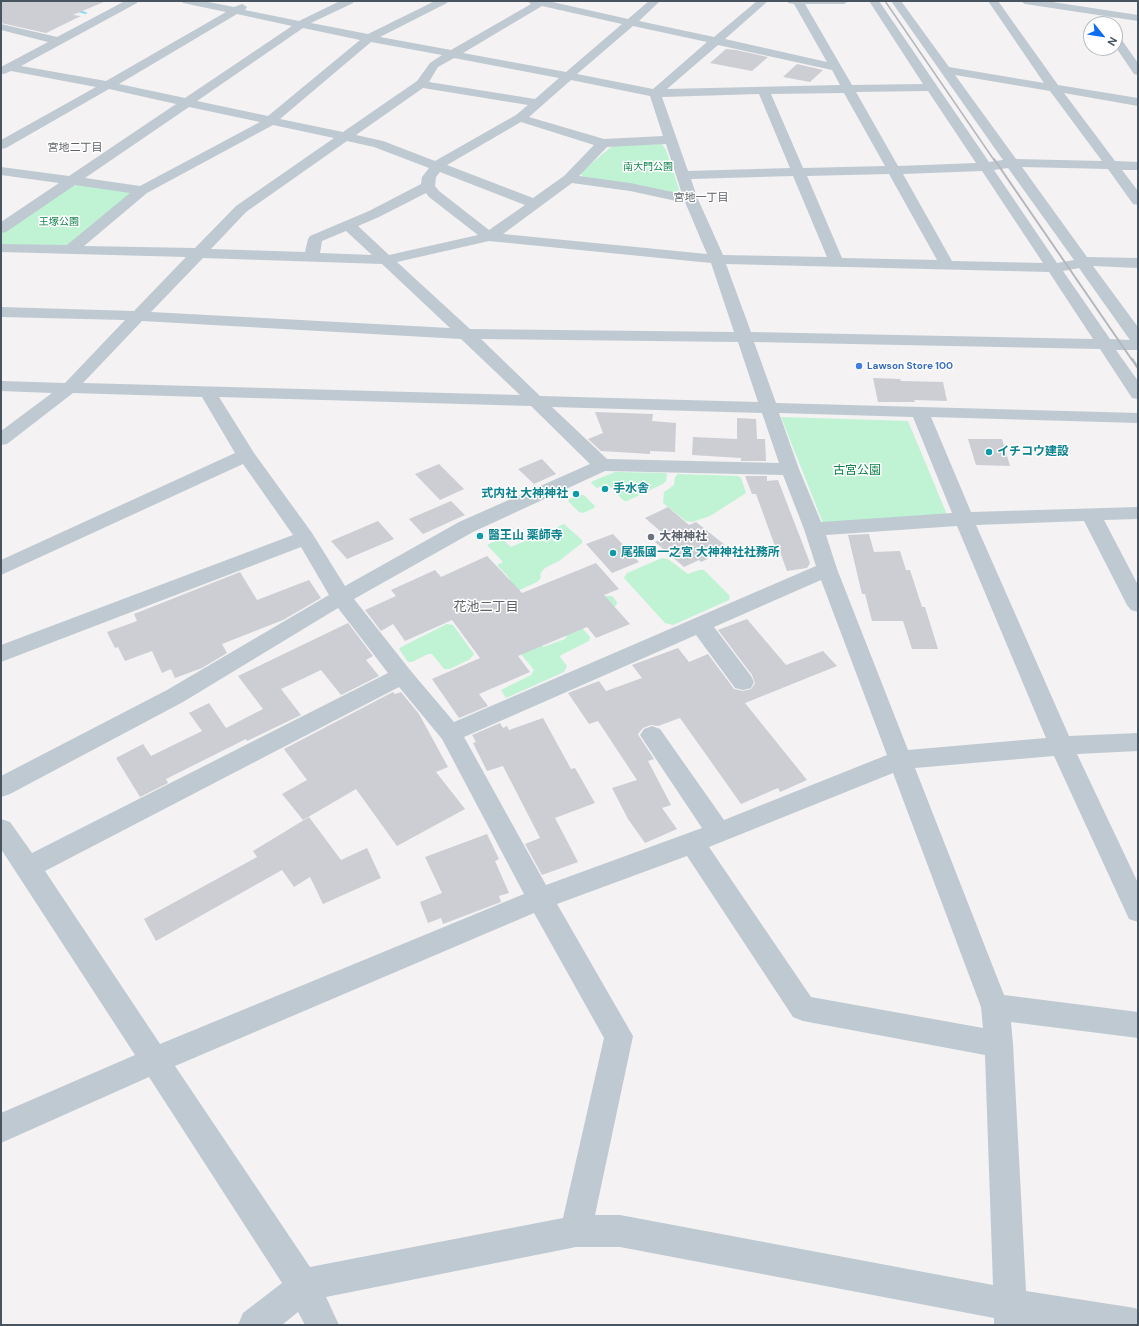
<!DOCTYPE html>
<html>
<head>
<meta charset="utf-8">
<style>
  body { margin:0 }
  #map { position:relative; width:1139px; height:1326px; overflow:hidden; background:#f4f2f2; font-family:"DM Sans",sans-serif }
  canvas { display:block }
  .frame { position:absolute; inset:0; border:2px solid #485561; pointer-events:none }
  .north { position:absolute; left:1083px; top:16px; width:40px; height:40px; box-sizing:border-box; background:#fff; border:1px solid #b6bbc0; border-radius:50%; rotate:120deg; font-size:11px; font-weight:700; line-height:16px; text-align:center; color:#485561 }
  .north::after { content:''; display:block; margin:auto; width:14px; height:18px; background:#0f6df1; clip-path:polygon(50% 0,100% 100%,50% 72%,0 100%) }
</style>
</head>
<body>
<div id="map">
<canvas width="1139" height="1326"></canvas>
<div class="frame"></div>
<div class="north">N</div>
</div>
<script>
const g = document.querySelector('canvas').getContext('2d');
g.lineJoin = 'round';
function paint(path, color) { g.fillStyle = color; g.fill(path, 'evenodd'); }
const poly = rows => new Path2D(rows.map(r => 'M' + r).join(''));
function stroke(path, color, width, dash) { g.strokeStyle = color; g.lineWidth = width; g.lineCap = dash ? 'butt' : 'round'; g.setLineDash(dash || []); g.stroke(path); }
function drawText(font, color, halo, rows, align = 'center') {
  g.font = font + ' "DM Sans","Noto Sans JP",sans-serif'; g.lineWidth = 3; g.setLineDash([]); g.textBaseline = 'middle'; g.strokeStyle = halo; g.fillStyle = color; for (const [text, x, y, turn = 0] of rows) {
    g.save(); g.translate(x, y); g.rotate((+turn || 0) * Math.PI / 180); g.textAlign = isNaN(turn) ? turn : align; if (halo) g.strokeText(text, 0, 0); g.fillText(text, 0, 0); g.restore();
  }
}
const green = poly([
  [662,144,666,150,680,192,676,194,583,177,580,173,611,147,615,146],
  [72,182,135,192,68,248,1,246,1,232],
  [781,417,908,421,948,517,823,523],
  [615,472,665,473,667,474,666,481,663,484,627,501,624,501,607,484,597,488,591,483,593,481],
  [678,474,738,476,741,478,746,493,710,516,692,522,686,521,663,503,664,492,674,485,675,477],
  [580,495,584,495,595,506,594,508,583,513,579,512,568,501,569,499],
  [564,524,582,540,582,543,559,561,545,568,540,574,541,578,537,582,504,597,494,586,510,579,497,565,503,562,487,545,501,538,511,547],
  [662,558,668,559,688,574,699,570,704,570,730,596,729,600,673,625,665,623,624,578,627,573],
  [605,596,612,596,617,602,616,606,582,620,579,624,590,637,589,641,561,655,560,657,567,666,564,672,506,698,501,690,531,675,534,670,517,649,535,639,543,647,565,639,567,636,554,621],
  [447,624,453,625,474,654,470,659,450,669,444,669,432,654,428,654,412,662,408,662,399,649,401,647]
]);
const stream = poly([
  [72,8,74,8,88,13,85,14,72,10,72,8]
]);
const building = poly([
  [1,1,106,1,73,15,81,16,46,33,1,23],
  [726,49,736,50,768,57,752,71,710,63],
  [797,64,823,70,810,82,783,77],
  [873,378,900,379,901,381,943,382,947,401,914,400,915,402,878,402],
  [595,412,653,414,652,421,676,423,675,452,650,451,650,454,601,451,588,439,603,433],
  [737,418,756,419,757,439,765,439,766,461,741,461,741,458,692,455,693,437,737,439],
  [968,439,1002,439,1010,466,976,465],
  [542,459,556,474,534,484,518,469],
  [439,464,464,489,440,500,415,474],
  [745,476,767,476,767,481,778,480,810,563,807,568,787,571,779,549,776,549,756,494,752,494],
  [451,501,465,515,423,534,409,519],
  [668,507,689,525,696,522,725,545,715,550,718,554,701,562,699,560,684,567,655,542,666,536,645,518],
  [378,521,394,539,347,559,331,541],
  [613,534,639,562,612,573,586,544],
  [869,534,874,552,900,551,906,570,910,570,922,607,925,607,938,649,912,649,903,621,872,621,865,594,862,594,848,535],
  [487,556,522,593,596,563,619,589,604,595,630,624,596,638,587,627,518,656,530,672,479,694,488,706,459,718,432,679,480,658,452,620,405,641,393,624,381,631,365,610,396,596,391,590,435,570,441,577],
  [240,572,257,600,309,580,321,598,283,620,222,644,227,653,202,668,175,678,171,669,162,673,152,651,125,661,118,647,115,648,107,632,137,621,134,614],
  [747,619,786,665,823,651,837,666,745,703,807,780,780,792,778,788,741,804,680,718,658,726,651,725,643,728,638,734,639,736,654,759,648,761,671,805,662,808,677,829,645,843,628,819,612,788,637,780,598,721,589,724,568,693,599,681,606,691,642,678,632,665,678,648,689,662,708,654,734,689,743,691,751,689,755,683,752,675,718,630],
  [348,623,373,656,366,660,379,676,341,695,321,670,281,689,301,715,247,741,246,739,166,779,168,783,140,797,116,758,143,744,151,756,202,731,189,713,209,703,226,728,263,709,238,676],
  [393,692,395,694,401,692,419,714,448,767,436,772,465,809,397,846,356,789,303,820,282,794,307,780,284,749],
  [543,718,571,769,575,768,595,803,555,818,578,862,542,875,525,844,540,838,503,766,487,771,473,743,476,742,472,735,500,723,503,728,507,726,509,730],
  [309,817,341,860,367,848,381,878,323,904,310,877,294,887,282,870,156,941,144,919,257,857,253,851],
  [487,834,499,859,495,861,509,893,499,896,501,902,493,905,443,924,441,918,428,923,420,902,442,893,425,857]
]);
const minor = poly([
  [125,1,138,1,137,3,21,66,106,81,226,12,183,3,182,1,203,1,234,7,242,4,247,7,245,10,299,21,340,1,354,1,353,3,311,23,368,34,435,1,448,1,447,3,380,37,451,50,531,4,527,1,548,1,628,19,649,1,660,1,639,21,714,37,757,1,768,1,725,39,827,62,794,4,788,3,787,1,849,1,844,4,805,4,852,85,923,84,869,1,879,1,989,162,1003,160,891,1,901,1,949,67,1044,83,988,1,998,1,1058,85,1138,98,1138,106,1064,93,1115,161,1138,162,1138,170,1122,170,1138,191,1138,205,1133,204,1108,169,1022,167,1087,257,1138,258,1138,268,1093,266,1138,327,1138,350,1116,350,1138,381,1138,399,1132,398,1100,349,754,342,776,403,1138,413,1138,423,931,417,971,512,1138,507,1138,519,1104,520,1138,585,1138,612,1131,610,1127,605,1084,521,976,525,1069,736,1138,733,1138,751,1077,754,1138,883,1138,922,1129,919,1054,756,915,768,1004,995,1138,1012,1138,1038,1011,1022,1013,1044,1026,1291,1135,1308,1138,1310,1138,1325,994,1325,994,1318,620,1247,576,1247,326,1297,339,1325,305,1325,298,1312,282,1325,238,1325,243,1313,282,1283,149,1077,1,1143,1,1113,135,1055,1,849,1,819,10,822,32,853,388,673,338,608,183,702,10,794,1,797,1,776,167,690,329,595,301,547,1,662,1,645,293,535,243,464,1,575,1,560,235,453,202,397,73,393,7,444,1,445,1,431,52,393,1,391,1,381,65,383,125,320,1,317,1,307,134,311,186,257,1,252,1,244,67,245,130,193,75,185,6,232,1,233,1,222,59,183,1,175,1,167,69,176,176,104,109,89,6,148,1,149,1,140,96,87,11,71,4,74,1,73,1,67,48,42,1,30,1,24,57,37,125,1],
  [542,6,622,24,566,72,463,53,542,6],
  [237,14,292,26,185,98,119,84,237,14],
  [633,26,707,42,653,89,577,74,633,26],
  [303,28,360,40,268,116,197,101,303,28],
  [371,42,442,55,430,63,417,81,343,132,280,119,371,42],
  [718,45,832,70,840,85,667,89,718,45],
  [454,58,559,78,535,99,429,82,438,67,454,58],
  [955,75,1050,91,1102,161,1016,159,955,75],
  [571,80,650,96,663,136,604,139,529,117,571,80],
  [423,88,528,105,516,115,435,161,383,141,356,135,423,88],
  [928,91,976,163,898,166,856,92,928,91],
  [844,93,885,166,803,168,771,94,844,93],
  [759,94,790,168,688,171,662,97,759,94],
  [189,107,260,122,140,186,85,178,189,107],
  [521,122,594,145,564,176,533,198,447,165,521,122],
  [273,125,334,138,236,206,195,248,84,246,147,193,273,125],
  [347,141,374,147,429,168,422,177,421,184,369,211,310,236,308,239,305,252,211,249,246,212,347,141],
  [666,144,682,194,630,183,579,176,607,147,666,144],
  [1008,168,1074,260,1057,263,994,170,1008,168],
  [982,171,1043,263,952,261,903,174,982,171],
  [440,172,525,205,489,230,439,191,435,186,436,177,440,172],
  [889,174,937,260,842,258,807,176,889,174],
  [793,176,827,257,723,255,697,197,691,179,793,176],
  [572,183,630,191,681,202,685,202,707,254,503,234,572,183],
  [426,193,429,197,478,235,389,255,358,226,379,217,426,193],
  [346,231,372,255,320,253,322,241,346,231],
  [489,241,711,263,734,332,470,329,397,262,489,241],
  [203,258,382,264,450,328,151,312,203,258],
  [726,264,1049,272,1093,339,751,332,726,264],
  [1079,268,1130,340,1110,339,1063,271,1079,268],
  [142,321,461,339,520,395,83,383,142,321],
  [481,339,738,342,758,402,540,396,481,339],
  [219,397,531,406,590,464,459,522,345,586,312,533,254,453,219,397],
  [552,407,762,413,779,463,607,459,552,407],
  [779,413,913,417,952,513,821,522,799,469,779,413],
  [605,471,783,475,804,529,816,566,454,722,410,670,354,599,473,532,605,471],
  [957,526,1046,738,908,750,837,569,826,535,957,526],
  [821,580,887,755,724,820,660,729,652,726,644,729,640,735,702,828,546,885,464,737,696,635,735,688,743,690,751,688,754,682,751,676,714,627,821,580],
  [399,687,442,739,524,894,160,1044,45,871,399,687],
  [893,773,981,1007,983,1028,811,997,709,847,893,773],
  [687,856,793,1017,803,1021,985,1055,993,1285,620,1215,595,1215,633,1036,557,904,687,856],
  [534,913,604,1038,563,1218,310,1267,175,1066,534,913],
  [1020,1,1046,1,1138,15,1138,21,1025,4,1020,1],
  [1115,35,1119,36,1138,63,1138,75,1134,74,1115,46,1115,35]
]);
const railFar2 = poly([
  [885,1,994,160]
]);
const railFar1 = poly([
  [994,159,1132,360]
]);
const rail = poly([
  [1132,359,1138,368]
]);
const markers = [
  [859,366,4,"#3f7fe0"],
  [989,452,4,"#0f9aa8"],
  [605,489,4,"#0f9aa8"],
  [576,494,4,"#0f9aa8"],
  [480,536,4,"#0f9aa8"],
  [651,537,4,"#6b7280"],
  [613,553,4,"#0f9aa8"]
];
const farParknames = [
  ["南大門公園",648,167],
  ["王塚公園",59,222]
];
const farShopnames = [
  ["Lawson Store 100",867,366]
];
const farNeighbourhoodnames = [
  ["宮地二丁目",75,148],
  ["宮地一丁目",701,198]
];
const cultureNames = [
  ["イチコウ建設",997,452],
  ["手水舎",613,489],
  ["式内社 大神神社",568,494,"right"],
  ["醫王山 薬師寺",488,536],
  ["尾張國一之宮 大神神社社務所",621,553]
];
const parkNames = [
  ["古宮公園",857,471]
];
const worshipNames = [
  ["大神神社",659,537]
];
const neighbourhoodNames = [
  ["花池二丁目",486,608]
];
paint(green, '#bff3d4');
paint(stream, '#8adaf2');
paint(building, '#ccced4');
paint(minor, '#bfc9d2');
stroke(railFar2, '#b4b7bc', 1.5);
stroke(railFar1, '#b4b7bc', 2);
stroke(rail, '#b4b7bc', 2.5);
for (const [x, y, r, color] of markers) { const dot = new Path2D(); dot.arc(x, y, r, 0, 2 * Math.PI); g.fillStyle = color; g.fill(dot); stroke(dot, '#fff', 1.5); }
drawText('10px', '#12834d', '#fff', farParknames);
drawText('bold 10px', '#366cbe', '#fff', farShopnames, 'left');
drawText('11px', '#5e6267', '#fff', farNeighbourhoodnames);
drawText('bold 12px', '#0d838f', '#fff', cultureNames, 'left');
drawText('12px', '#12834d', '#fff', parkNames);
drawText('bold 12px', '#5b616d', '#fff', worshipNames, 'left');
drawText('13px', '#5e6267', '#fff', neighbourhoodNames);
</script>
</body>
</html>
